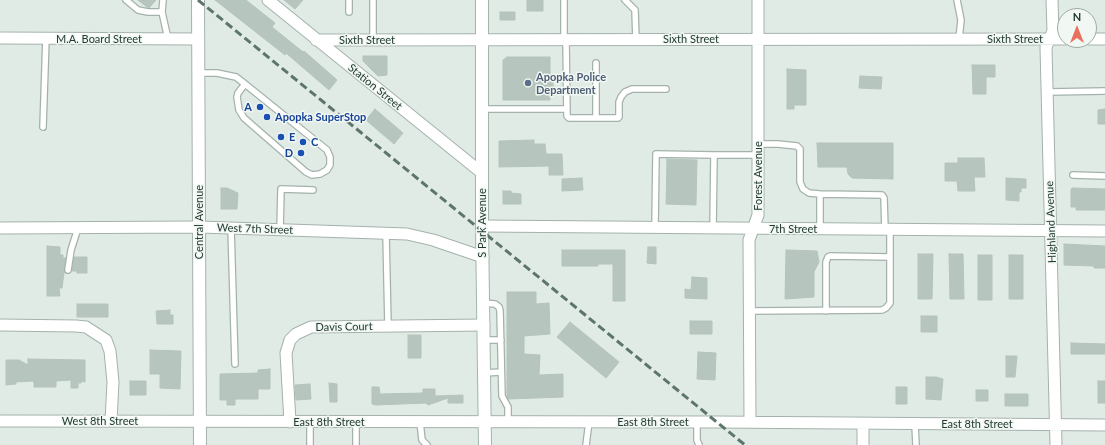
<!DOCTYPE html>
<html>
<head>
<meta charset="utf-8">
<style>
  body { margin:0 }
  #map { position:relative; width:1105px; height:445px; overflow:hidden; background:#e1ebe5; font-family:Lato,sans-serif }
  canvas { display:block }
  .north { position:absolute; left:1057px; top:8px; width:40px; height:40px; box-sizing:border-box; background:#f1f7f3; border:1px solid #9eaba5; border-radius:50%; rotate:0deg; font-size:11px; font-weight:700; line-height:16px; text-align:center; color:#223a31 }
  .north::after { content:''; display:block; margin:auto; width:14px; height:18px; background:#ea6f5f; clip-path:polygon(50% 0,100% 100%,50% 72%,0 100%) }
</style>
</head>
<body>
<div id="map">
<canvas width="1105" height="445"></canvas>
<div class="north">N</div>
</div>
<script>
const g = document.querySelector('canvas').getContext('2d');
g.lineJoin = 'round';
function paint(path, color) { g.fillStyle = color; g.fill(path, 'evenodd'); }
const poly = rows => new Path2D(rows.map(r => 'M' + r).join(''));
function stroke(path, color, width, dash) { g.strokeStyle = color; g.lineWidth = width; g.lineCap = dash ? 'butt' : 'round'; g.setLineDash(dash || []); g.stroke(path); }
function drawText(font, color, halo, rows, align = 'center') {
  g.font = font + ' Lato,sans-serif'; g.lineWidth = 3; g.setLineDash([]); g.textBaseline = 'middle'; g.strokeStyle = halo; g.fillStyle = color; for (const [text, x, y, turn = 0] of rows) {
    g.save(); g.translate(x, y); g.rotate((+turn || 0) * Math.PI / 180); g.textAlign = isNaN(turn) ? turn : align; if (halo) g.strokeText(text, 0, 0); g.fillText(text, 0, 0); g.restore();
  }
}
const building = poly([
  [138,0,156,0,149,8,147,7,138,0],
  [215,0,246,0,275,23,272,27,303,52,304,51,337,80,329,90,286,53,285,55,215,0],
  [284,0,303,0,295,9,284,0],
  [527,0,543,0,543,11,527,11,527,0],
  [500,12,515,12,515,20,500,20,500,12],
  [363,56,387,56,387,75,378,76,363,61,363,56],
  [507,57,550,57,550,78,553,78,553,89,550,89,550,100,503,100,503,60,507,57],
  [972,65,995,65,995,77,986,77,986,94,973,94,972,65],
  [787,69,806,70,806,105,794,105,794,109,787,109,787,69],
  [860,76,882,77,881,89,859,88,860,76],
  [375,109,403,133,394,144,366,120,375,109],
  [1105,109,1105,124,1098,124,1098,110,1105,109],
  [534,140,534,144,545,144,546,154,562,154,563,175,549,175,549,166,499,167,499,141,534,140],
  [817,143,893,143,893,179,852,178,848,174,847,167,818,167,817,143],
  [958,158,984,158,985,177,974,177,975,191,958,191,957,181,945,181,945,163,958,163,958,158],
  [667,159,697,160,696,205,666,204,667,159],
  [582,178,583,190,562,191,562,179,582,178],
  [1006,178,1026,179,1026,188,1021,188,1021,192,1019,192,1019,201,1006,200,1006,178],
  [221,188,227,188,238,193,237,209,221,209,221,188],
  [1073,188,1105,189,1105,210,1076,210,1076,207,1071,207,1071,189,1073,188],
  [503,191,511,191,511,193,521,194,521,204,503,204,503,191],
  [1064,244,1105,246,1105,268,1094,268,1094,266,1064,265,1064,244],
  [47,246,60,247,60,255,63,255,63,258,66,258,62,288,59,288,60,296,47,296,47,246],
  [648,247,656,247,656,264,647,263,648,247],
  [562,250,625,250,625,301,613,301,613,264,598,264,598,266,562,266,562,250],
  [786,250,817,251,819,262,814,272,814,297,785,299,786,250],
  [918,254,933,254,932,299,918,299,918,254],
  [949,254,963,254,964,299,950,299,949,254],
  [978,255,992,255,992,300,978,300,978,255],
  [1009,255,1023,255,1023,299,1009,299,1009,255],
  [74,257,87,257,87,273,77,273,77,271,72,271,74,257],
  [692,277,707,278,707,299,685,298,685,289,691,290,692,277],
  [507,292,536,292,536,304,549,303,550,334,524,336,524,354,540,355,539,375,563,374,563,397,508,399,507,396,507,292],
  [77,304,108,304,108,317,77,317,77,304],
  [170,310,170,315,173,315,173,324,157,324,156,311,170,310],
  [921,316,937,316,937,332,921,332,921,316],
  [690,321,712,321,712,334,690,334,690,321],
  [570,322,619,362,606,378,557,337,570,322],
  [408,335,421,335,421,358,408,358,408,335],
  [1071,343,1105,344,1105,354,1071,354,1071,343],
  [150,350,181,351,180,389,160,388,160,374,150,374,150,350],
  [698,352,716,353,715,380,697,379,698,352],
  [1006,356,1017,356,1015,377,1006,377,1006,356],
  [28,359,85,360,85,382,81,381,81,383,78,383,78,388,71,388,71,380,56,381,56,387,34,387,34,381,16,382,16,384,6,385,6,360,19,360,28,365,28,359],
  [270,369,270,389,258,389,258,399,235,399,235,405,227,405,227,400,220,400,220,374,258,373,258,370,270,369],
  [926,377,936,377,943,379,941,400,926,399,926,377],
  [130,381,146,381,146,395,130,395,130,381],
  [1098,381,1105,381,1105,403,1098,403,1098,381],
  [329,383,337,384,337,402,330,402,329,383],
  [310,384,311,399,296,400,295,385,310,384],
  [372,387,379,387,380,394,423,393,423,389,435,389,435,396,463,395,463,403,448,403,448,398,428,405,426,403,376,405,372,404,372,387],
  [896,387,907,387,907,404,896,404,896,387],
  [976,390,988,390,988,401,976,401,976,390],
  [1005,394,1028,394,1028,406,1005,406,1005,394]
]);
const service = poly([
  [126,0,138,10,148,12,162,12],
  [163,0,162,12,168,39],
  [373,0,373,40],
  [564,0,564,40],
  [625,0,635,10,636,40],
  [957,0,961,20,959,39],
  [349,12,349,0],
  [566,40,567,116,569,118,618,118,619,117,619,102,621,97,625,92,632,89,666,89],
  [596,63,596,118],
  [198,73,217,73,236,77,245,84,327,150,330,157,330,165,327,170,320,174,312,175,306,172,244,118,239,110,237,97,238,93,245,84],
  [1048,92,1105,91],
  [482,109,567,109],
  [43,127,46,38],
  [758,144,778,144,797,146,800,149,800,182,803,189,809,193,820,194,882,195,884,198,885,230],
  [1073,175,1105,176],
  [231,228,235,364],
  [655,228,656,154,714,155],
  [713,229,714,155,758,155],
  [820,229,820,194],
  [280,230,281,189,313,190],
  [386,234,388,326],
  [68,270,71,250,78,228],
  [483,303,495,304,499,307,500,311,502,396,508,407,508,422],
  [749,311,882,310,886,308,890,303,890,230],
  [826,311,826,262,828,257,830,256,890,257],
  [484,340,501,340],
  [484,373,501,372],
  [310,422,310,445],
  [356,422,356,445],
  [420,422,422,440,427,445],
  [697,422,697,440,699,445],
  [915,424,916,445],
  [586,445,589,422]
]);
const minor = poly([
  [268,0,482,173],
  [1052,0,1053,31,1046,47,1056,445],
  [0,38,198,39],
  [1089,39,1105,39],
  [316,40,1065,39],
  [482,226,1105,231],
  [0,228,200,227,407,234,433,240,483,257],
  [0,325,76,326,86,327,106,340,110,351,113,382,111,421],
  [0,421,717,422,1105,425],
  [290,422,286,353,290,340,296,334,311,327,484,325],
  [750,422,749,240,758,215,758,0],
  [863,424,863,445]
]);
const tertiary = poly([
  [198,0,200,445]
]);
const secondary = poly([
  [482,0,482,226,485,445]
]);
const rail = poly([
  [198,0,745,445]
]);
const markers = [
  [528,83,4,"#5c6f8a"],
  [260,107,4,"#1a4fb4"],
  [267,117,4,"#1a4fb4"],
  [281,137,4,"#1a4fb4"],
  [303,142,4,"#1a4fb4"],
  [301,153,4,"#1a4fb4"]
];
const streetNames = [
  ["M.A. Board Street",99,39],
  ["Sixth Street",691,39],
  ["Sixth Street",1015,39],
  ["Sixth Street",367,40],
  ["Station Street",375,87,39],
  ["Forest Avenue",758,176,-90],
  ["Central Avenue",199,222,-90],
  ["Highland Avenue",1051,222,-92],
  ["S Park Avenue",482,223,-90],
  ["West 7th Street",255,229,2],
  ["7th Street",793,229],
  ["Davis Court",344,327,-1],
  ["West 8th Street",100,421],
  ["East 8th Street",329,422],
  ["East 8th Street",653,422],
  ["East 8th Street",977,424]
];
const serviceNames = [
  ["Apopka Police",536,77],
  ["Department",536,90]
];
const transitNames = [
  ["A",252,107,"right"],
  ["Apopka SuperStop",275,117],
  ["E",289,137],
  ["C",311,142],
  ["D",293,153,"right"]
];
paint(building, '#b6c5be');
stroke(building, '#b4c4bb', 1);
stroke(service, '#a4b2ab', 8);
stroke(minor, '#a4b2ab', 13);
stroke(tertiary, '#a4b2ab', 14);
stroke(secondary, '#a0b6ab', 14);
stroke(service, '#fff', 5.5);
stroke(minor, '#fff', 11);
stroke(tertiary, '#fff', 12);
stroke(secondary, '#fff', 12);
stroke(rail, '#5d766c', 3, [8, 4]);
for (const [x, y, r, color] of markers) { const dot = new Path2D(); dot.arc(x, y, r, 0, 2 * Math.PI); g.fillStyle = color; g.fill(dot); stroke(dot, '#f1f7f3', 1.5); }
drawText('11px', '#223a31', '#f1f7f3', streetNames);
drawText('bold 11px', '#4e5e75', '#f1f7f3', serviceNames, 'left');
drawText('bold 11px', '#164399', '#f1f7f3', transitNames, 'left');
</script>
</body>
</html>
